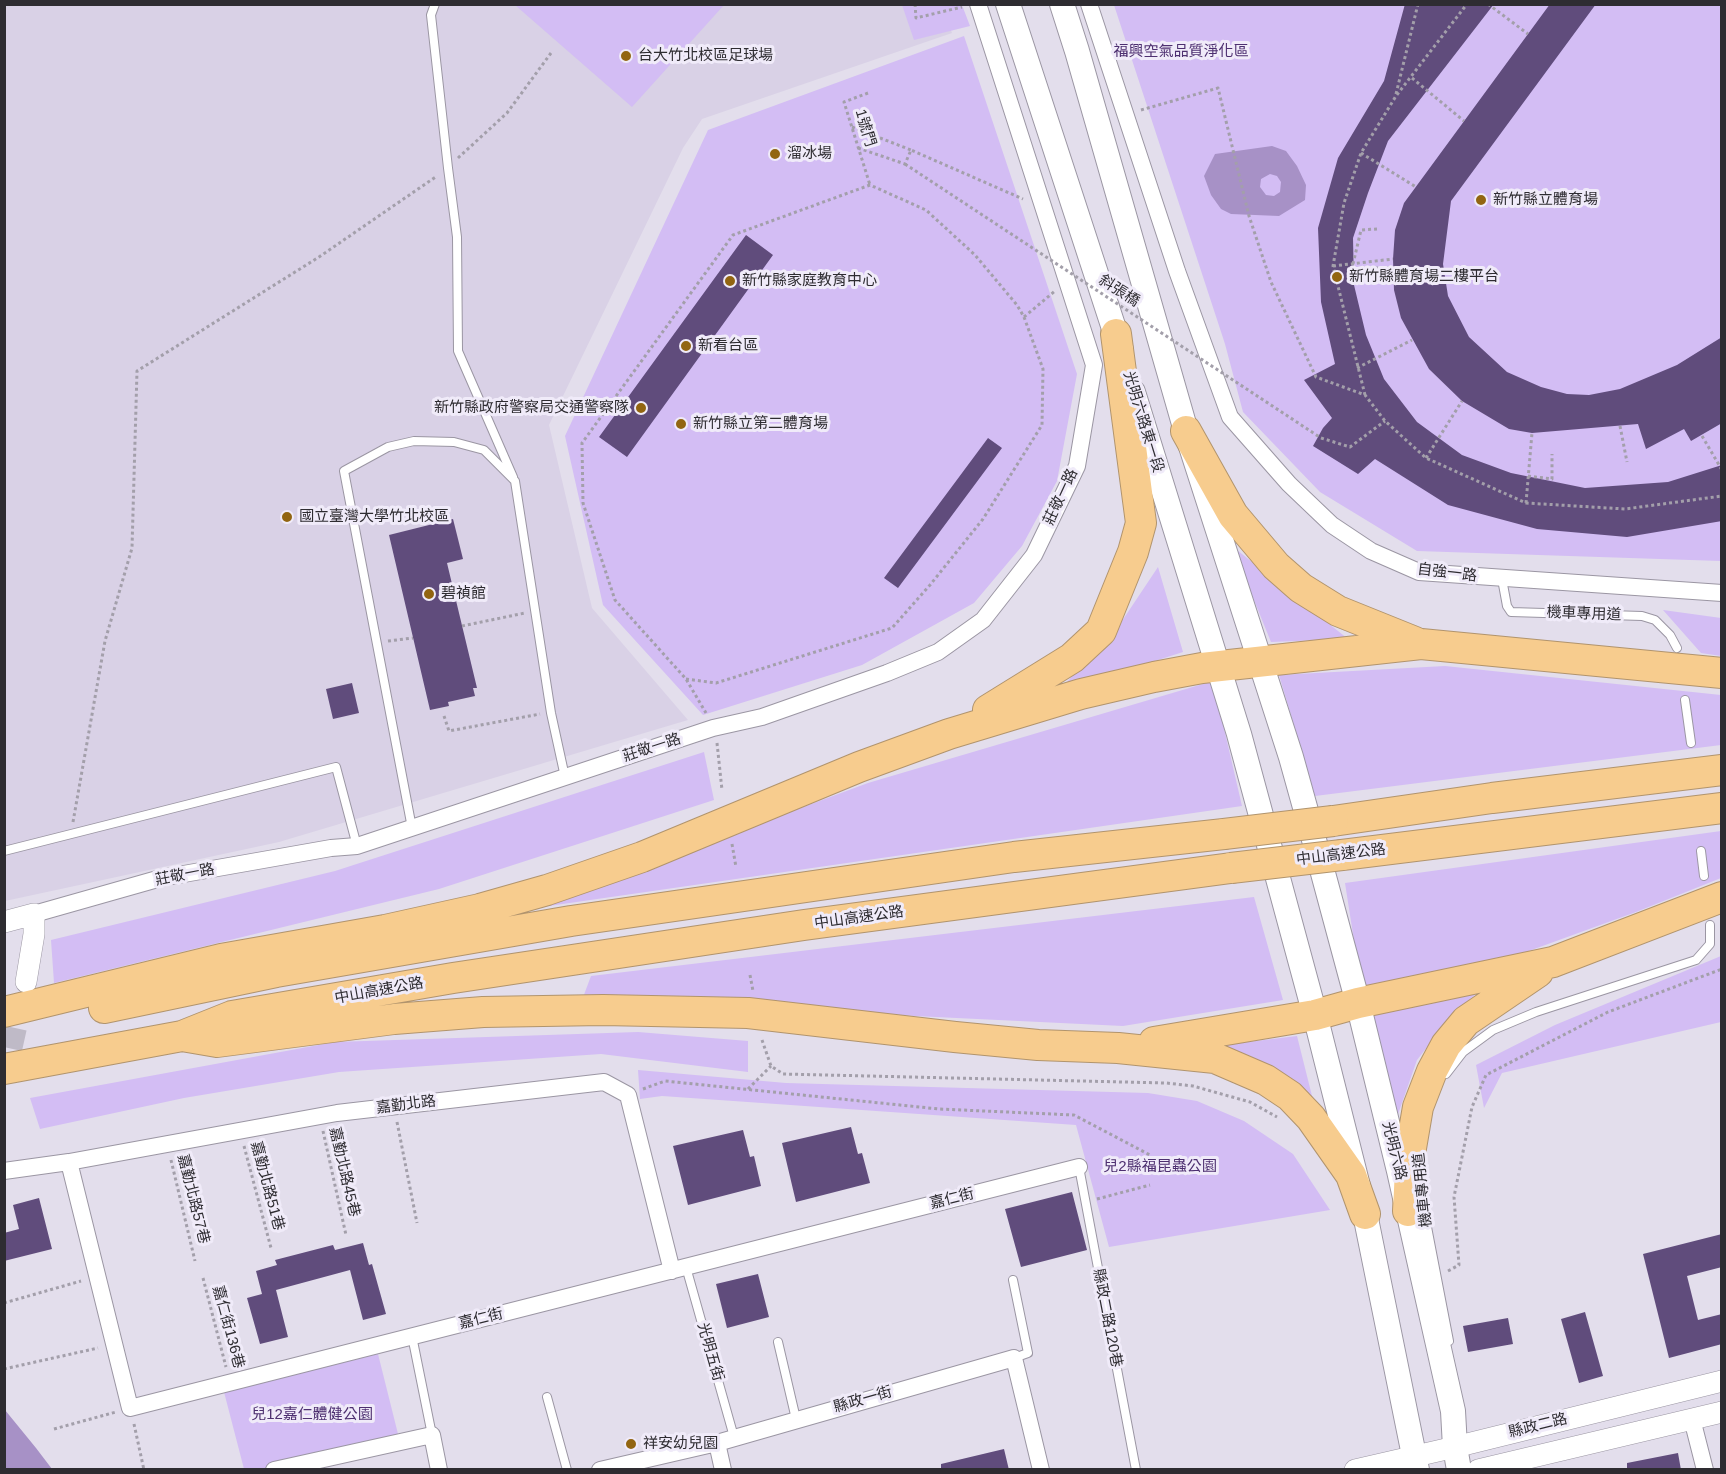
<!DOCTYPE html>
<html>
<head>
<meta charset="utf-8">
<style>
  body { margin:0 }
  #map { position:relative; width:1726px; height:1474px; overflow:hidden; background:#e3deec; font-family:Helvetica,sans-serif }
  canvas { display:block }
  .frame { position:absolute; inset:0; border:6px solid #2e2c31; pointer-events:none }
</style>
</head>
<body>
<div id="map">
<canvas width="1726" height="1474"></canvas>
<div class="frame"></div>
</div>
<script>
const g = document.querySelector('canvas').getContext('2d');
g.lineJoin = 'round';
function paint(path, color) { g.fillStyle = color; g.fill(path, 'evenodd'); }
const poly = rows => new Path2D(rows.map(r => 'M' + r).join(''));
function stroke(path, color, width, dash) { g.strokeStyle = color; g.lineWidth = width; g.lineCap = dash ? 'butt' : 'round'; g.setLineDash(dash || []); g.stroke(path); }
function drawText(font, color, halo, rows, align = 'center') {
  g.font = font + ' Helvetica,"Noto Sans TC",sans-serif'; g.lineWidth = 6; g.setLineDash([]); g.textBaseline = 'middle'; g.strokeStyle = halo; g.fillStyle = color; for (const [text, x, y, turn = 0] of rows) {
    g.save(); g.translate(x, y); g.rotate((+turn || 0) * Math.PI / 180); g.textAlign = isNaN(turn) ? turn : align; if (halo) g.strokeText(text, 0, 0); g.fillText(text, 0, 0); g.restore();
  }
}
const built = poly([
  [4,5,941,5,952,33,702,119,683,148,549,425,592,608,688,720,279,842,5,901]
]);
const green = poly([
  [515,5,724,5,632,107],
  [902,5,962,5,970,26,914,40],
  [1114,5,1721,5,1721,561,1417,551,1320,492,1243,412,1225,344],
  [964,36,1077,374,1057,481,1022,546,974,603,862,665,703,715,603,605,565,436,708,130],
  [1232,546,1348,639,1271,642],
  [1158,567,1183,652,1058,692,1124,618],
  [1663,610,1721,618,1721,656,1701,653],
  [1445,666,1721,695,1721,745,1315,796,1279,675],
  [1213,681,1242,806,528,909,868,783],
  [704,752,714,800,439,889,54,983,51,940,335,871],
  [1721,831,1721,878,1636,912,1515,956,1363,998,1345,883],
  [1254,897,1283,1000,1123,1026,582,1000,591,976],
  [1721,956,1721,1022,1502,1073,1484,1108,1476,1065,1555,1025],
  [1490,983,1456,1010,1417,1060,1396,1120,1372,1011],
  [638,1032,748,1041,748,1072,601,1054,339,1072,184,1098,40,1129,30,1098,335,1042],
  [1297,1036,1313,1100,1223,1045],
  [638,1070,786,1083,1148,1093,1197,1101,1244,1121,1293,1154,1330,1210,1109,1247,1076,1125,662,1096,640,1099],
  [378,1354,399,1438,271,1469,244,1469,224,1392]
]);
const water = poly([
  [1272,146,1286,151,1297,166,1306,185,1305,200,1279,216,1231,214,1221,209,1211,195,1204,176,1215,154],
  [1270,174,1277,176,1281,182,1280,192,1274,196,1266,195,1260,187,1261,179],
  [5,1410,36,1448,52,1469,5,1469]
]);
const building = poly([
  [1405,4,1494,4,1388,141,1368,193,1353,238,1354,285,1366,335,1384,379,1417,422,1462,455,1511,473,1585,488,1668,482,1722,465,1722,521,1627,537,1537,529,1448,505,1375,459,1358,474,1313,446,1323,428,1332,418,1304,380,1335,364,1321,302,1318,228,1338,158,1384,81],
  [1550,4,1596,4,1451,201,1443,264,1448,296,1469,337,1507,372,1541,387,1567,394,1589,395,1620,389,1677,365,1722,337,1722,423,1691,441,1684,429,1646,449,1638,424,1532,433,1509,429,1462,401,1429,369,1401,318,1394,290,1393,259,1395,230,1404,203],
  [746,235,773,255,627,457,599,437],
  [988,438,1002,448,898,588,884,578],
  [453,519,463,559,447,563,477,688,473,688,475,696,448,702,449,706,430,710,389,535],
  [352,683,359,713,333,719,326,689],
  [851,1127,858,1154,862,1153,870,1183,796,1202,782,1143],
  [743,1130,750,1157,754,1156,761,1186,688,1205,673,1146],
  [1072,1192,1087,1250,1021,1267,1005,1209],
  [39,1198,52,1249,4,1261,4,1233,19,1229,13,1205],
  [1722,1234,1722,1267,1687,1276,1698,1320,1722,1314,1722,1344,1669,1358,1643,1254],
  [363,1243,369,1265,372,1264,386,1314,363,1320,350,1270,276,1290,288,1337,260,1344,247,1298,262,1294,256,1271,277,1265,275,1260,333,1245,335,1250],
  [758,1274,769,1317,727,1328,716,1284],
  [1585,1312,1603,1376,1579,1383,1561,1319],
  [1508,1318,1513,1344,1468,1352,1463,1326],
  [1004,1449,1009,1470,941,1470,941,1464],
  [1678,1453,1681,1470,1627,1470,1627,1463]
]);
const tertiaryTunnel = poly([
  [5,1079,23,998]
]);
const path = poly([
  [915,4,916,18,962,7],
  [1488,4,1528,34],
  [1412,78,1464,121],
  [868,93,844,102,870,185],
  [1396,94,1418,4],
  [1141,110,1218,88,1249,216,1271,282,1316,377,1365,395,1385,421,1426,458,1526,503,1625,509,1722,496],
  [852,127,911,150],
  [858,148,905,164,911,150,1023,199],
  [1361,153,1416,187],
  [458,158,507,113,551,53],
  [1353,264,1361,230,1377,229],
  [1333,266,1393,259],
  [1375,268,1393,268],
  [1024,317,1055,291],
  [1357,368,1412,340],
  [1365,395,1333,266,1344,203,1361,153,1396,96,1467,4],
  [1620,426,1627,462],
  [1702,436,1722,470],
  [1321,438,1350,447,1385,421],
  [1426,458,1462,401],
  [1528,476,1552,479,1552,454],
  [1526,503,1532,433],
  [462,626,525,613],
  [388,641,413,638],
  [686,679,716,683,892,628,930,585,983,519,1042,425,1043,369,1024,317,1017,305,975,255,926,210,870,185,733,235,582,443,583,503,615,600,686,679,706,713],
  [444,716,449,731,540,714],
  [717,743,722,790],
  [73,822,105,641,132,548,137,371,319,257,437,176],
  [732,844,736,867],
  [750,975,753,991],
  [762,1040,771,1066,783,1074,1166,1083,1193,1086,1250,1102,1277,1117],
  [643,1089,665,1081,939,1109,1074,1115,1150,1155],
  [748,1089,771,1066],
  [397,1122,417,1223],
  [323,1131,346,1235],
  [244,1146,271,1248],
  [171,1160,195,1261],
  [1097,1199,1150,1185],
  [1448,1271,1459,1265,1454,1197,1472,1107,1486,1075,1608,1012,1722,969],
  [203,1278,226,1367],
  [4,1303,81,1281],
  [4,1369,98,1348],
  [134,1424,144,1470],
  [54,1429,116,1412]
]);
const service = poly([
  [435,4,431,15,448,168,457,237,458,351,513,477],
  [1502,579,1507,606,1511,612,1642,616,1655,620,1670,635,1677,648],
  [1685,700,1691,743],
  [412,828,344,471,388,447,414,441,454,442,484,450,515,481,551,713,565,777],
  [4,851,336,767,357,846],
  [1701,851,1704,876],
  [1446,1074,1463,1052,1493,1030,1536,1012,1696,960,1710,944,1710,925],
  [1079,1167,1136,1470],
  [1422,1201,1449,1341],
  [686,1267,734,1437],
  [1013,1280,1028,1353,1014,1358],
  [412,1336,432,1435],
  [778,1342,796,1419],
  [547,1397,567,1470]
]);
const minor = poly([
  [1089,4,1177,271,1230,417,1289,484,1332,525,1371,551,1419,572,1722,593],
  [34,914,161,878,331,848,357,846,713,728,762,717,887,673,938,652,983,620,1034,555,1077,466,1094,365,978,4],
  [69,1162,130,1408,1079,1167],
  [4,1171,69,1162,337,1113,604,1082,628,1095,672,1271],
  [1692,1419,1705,1470],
  [717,1443,723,1470],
  [274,1470,432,1435,439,1470],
  [600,1470,717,1443,1014,1358,1041,1470]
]);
const tertiary = poly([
  [4,922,34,914,34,934,26,982],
  [1355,1470,1455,1447,1722,1381],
  [1478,1470,1722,1412]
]);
const secondary = poly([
  [1008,4,1121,350],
  [1062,4,1077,51,1186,431,1291,757,1313,836,1358,1003,1399,1171,1453,1411,1455,1447,1459,1470],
  [1133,392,1239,734,1315,1015,1365,1214,1417,1470]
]);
const motorway = poly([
  [1186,431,1233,515,1276,566,1301,588,1338,611,1415,642],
  [988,710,1072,658,1101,631,1133,552,1141,523,1116,334],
  [1333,821,1492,798,1722,770],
  [1342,855,1722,808],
  [104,1008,276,972,571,921,1014,857,1224,834],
  [4,1012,221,959,385,930,480,909,547,890,642,857,859,767,949,734,1081,694,1154,677,1202,668,1421,644,1722,673],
  [182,1036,217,1042,394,1019,483,1012,603,1010,748,1013,955,1037,1038,1045,1118,1048,1215,1058,1266,1080,1290,1096,1311,1118,1351,1175,1365,1214],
  [1154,1042,1315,1015,1358,1003,1553,962,1722,897],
  [4,1069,182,1036,232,1016,453,978,804,925,1231,868],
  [1408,1211,1411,1148,1418,1107,1432,1071,1446,1045,1466,1021,1538,972]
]);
const pathBridge = poly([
  [905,164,1321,438]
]);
const motorwayBridge = poly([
  [1224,834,1333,821],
  [1231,868,1342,855]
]);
const markers = [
  [626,56,6,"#926511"],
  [775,154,6,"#926511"],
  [1481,200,6,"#926511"],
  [1337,277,6,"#926511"],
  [730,281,6,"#926511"],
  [686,346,6,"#926511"],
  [641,408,6,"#926511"],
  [681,424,6,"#926511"],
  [287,517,6,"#926511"],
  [429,594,6,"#926511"],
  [631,1444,6,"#926511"]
];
const parkNames = [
  ["福興空氣品質淨化區",1181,52],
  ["兒2縣福昆蟲公園",1160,1167],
  ["兒12嘉仁體健公園",312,1415]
];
const poiNames = [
  ["台大竹北校區足球場",638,56],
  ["溜冰場",787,154],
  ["新竹縣立體育場",1493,200],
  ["新竹縣體育場二樓平台",1349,277],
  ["新竹縣家庭教育中心",742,281],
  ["新看台區",698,346],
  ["新竹縣政府警察局交通警察隊",629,408,"right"],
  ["新竹縣立第二體育場",693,424],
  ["國立臺灣大學竹北校區",299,517],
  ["碧禎館",441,594],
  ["祥安幼兒園",643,1444]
];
const streetNames = [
  ["1號門",865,128,73],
  ["斜張橋",1119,291,33],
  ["光明六路東一段",1143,422,73],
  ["莊敬一路",1061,497,-65],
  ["自強一路",1447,573,7],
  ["機車專用道",1584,614,2],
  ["莊敬一路",652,748,-18],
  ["中山高速公路",1341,855,-7],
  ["莊敬一路",185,875,-11],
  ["中山高速公路",859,918,-8],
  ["中山高速公路",379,991,-10],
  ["嘉勤北路",406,1105,-7],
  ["光明六路",1394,1151,76],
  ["嘉勤北路45巷",344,1172,77],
  ["嘉勤北路51巷",267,1186,75],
  ["機車專用道",1423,1190,-96],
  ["嘉勤北路57巷",193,1199,76],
  ["嘉仁街",952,1199,-14],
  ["縣政二路120巷",1107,1318,79],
  ["嘉仁街",481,1319,-14],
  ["嘉仁街136巷",228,1327,75],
  ["光明五街",710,1352,74],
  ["縣政一街",863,1400,-16],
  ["縣政二路",1538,1426,-14]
];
paint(built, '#d9d1e6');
paint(green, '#d3bdf4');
paint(water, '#a791c6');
paint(building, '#604c7c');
stroke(tertiaryTunnel, '#bfbac7', 21, [21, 10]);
stroke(service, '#9b96a3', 10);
stroke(minor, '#9b96a3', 18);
stroke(tertiary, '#9b96a3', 22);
stroke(secondary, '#9b96a3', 26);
stroke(motorway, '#b1946d', 32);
stroke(path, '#a39faa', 3, [3, 3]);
stroke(service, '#fff', 8);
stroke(minor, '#fff', 16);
stroke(tertiary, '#fff', 21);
stroke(secondary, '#fff', 24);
stroke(motorway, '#f7cc8e', 30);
stroke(motorwayBridge, '#b1946d', 32, []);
stroke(pathBridge, '#a39faa', 3, [3, 3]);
stroke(motorwayBridge, '#f7cc8e', 30);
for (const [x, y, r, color] of markers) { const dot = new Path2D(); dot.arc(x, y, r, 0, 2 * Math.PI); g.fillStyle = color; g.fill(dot); stroke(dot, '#f0ebf9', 2); }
drawText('15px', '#4d2f70', '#f0ebf9', parkNames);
drawText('15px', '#2e2c31', '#f0ebf9', poiNames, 'left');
drawText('15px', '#2e2c31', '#f0ebf9', streetNames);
</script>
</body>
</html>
